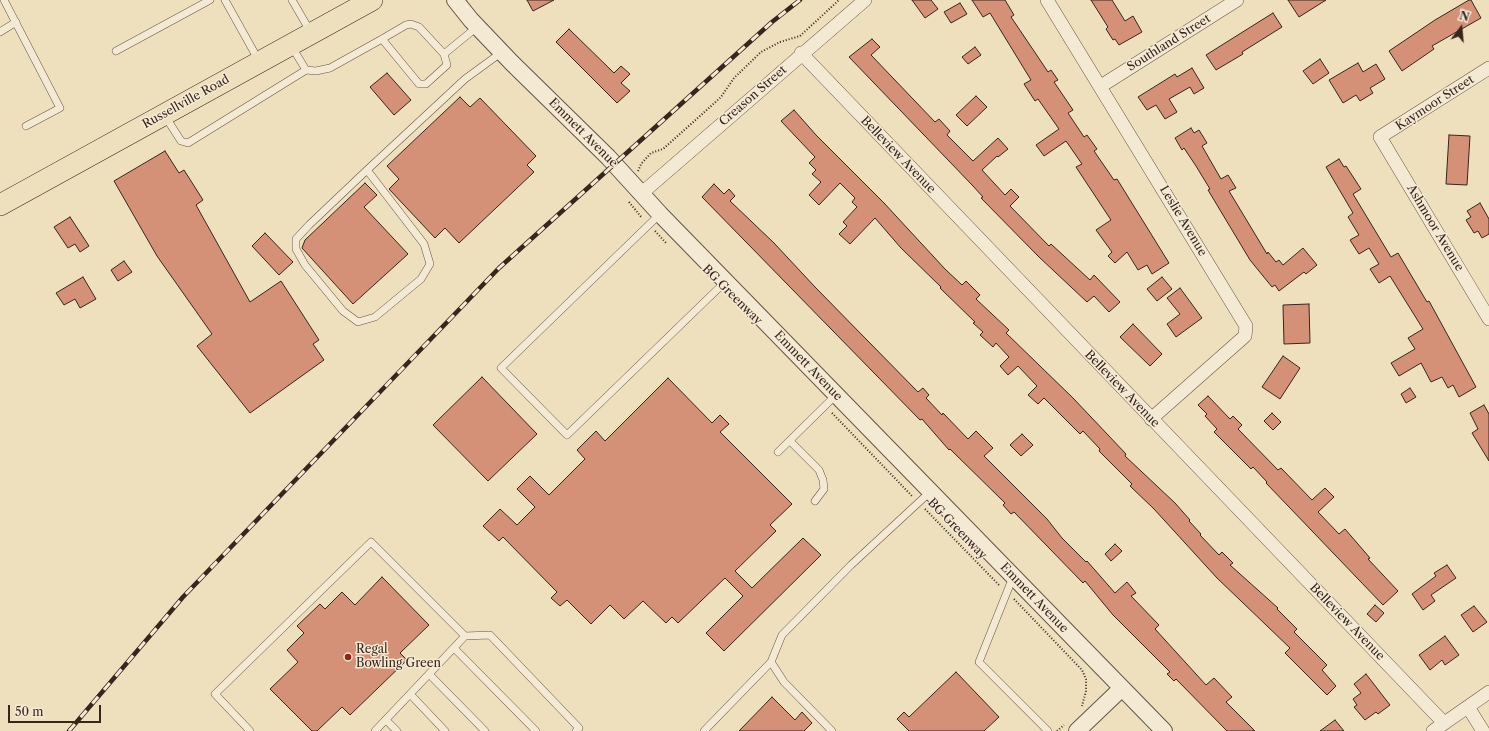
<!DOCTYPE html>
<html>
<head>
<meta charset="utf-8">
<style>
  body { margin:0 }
  #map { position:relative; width:1489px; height:731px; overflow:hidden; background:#eedfbd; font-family:"Libre Caslon Text",serif }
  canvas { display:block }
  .north { position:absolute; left:1441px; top:8px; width:40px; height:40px; -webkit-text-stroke:3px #f4ead4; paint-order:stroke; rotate:16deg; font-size:11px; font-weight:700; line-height:16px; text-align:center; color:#38251c }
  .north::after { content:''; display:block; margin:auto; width:14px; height:18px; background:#38251c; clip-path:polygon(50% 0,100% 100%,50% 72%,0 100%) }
  .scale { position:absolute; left:8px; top:705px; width:93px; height:18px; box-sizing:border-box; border:2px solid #38251c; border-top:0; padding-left:5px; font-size:12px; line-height:14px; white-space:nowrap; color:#38251c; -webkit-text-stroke:3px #f4ead4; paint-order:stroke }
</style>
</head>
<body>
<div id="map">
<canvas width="1489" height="731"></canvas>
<div class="north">N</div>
<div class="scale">50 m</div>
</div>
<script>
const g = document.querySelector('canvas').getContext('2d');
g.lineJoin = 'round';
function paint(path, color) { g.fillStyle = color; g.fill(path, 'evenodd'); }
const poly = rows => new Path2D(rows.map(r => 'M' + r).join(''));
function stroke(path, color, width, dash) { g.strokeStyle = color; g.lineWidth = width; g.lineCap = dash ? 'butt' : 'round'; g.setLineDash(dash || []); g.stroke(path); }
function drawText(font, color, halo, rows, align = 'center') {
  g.font = font + ' "Libre Caslon Text",serif'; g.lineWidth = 3; g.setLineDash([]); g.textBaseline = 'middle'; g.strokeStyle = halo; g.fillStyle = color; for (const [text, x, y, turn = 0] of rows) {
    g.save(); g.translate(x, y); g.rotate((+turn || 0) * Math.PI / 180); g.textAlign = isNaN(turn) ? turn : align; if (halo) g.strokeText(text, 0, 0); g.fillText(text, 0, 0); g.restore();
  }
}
const building = poly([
  [527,0,554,0,533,11,527,0],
  [912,0,931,0,938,9,925,18,912,0],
  [972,0,1005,0,1014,15,1011,17,1038,57,1048,72,1051,70,1058,80,1054,82,1073,110,1068,113,1084,137,1087,135,1097,149,1094,151,1114,180,1117,179,1169,263,1152,274,1147,265,1138,270,1127,252,1115,263,1108,256,1112,252,1096,230,1111,220,1076,167,1082,164,1066,141,1044,156,1036,145,1059,129,1038,99,1035,101,1024,84,1031,80,990,13,983,17,972,0],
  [1091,0,1112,0,1125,21,1133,16,1142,32,1119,45,1115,39,1113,40,1106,29,1108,27,1091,0],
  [1288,0,1326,0,1299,17,1288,0],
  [1469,0,1471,0,1481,18,1432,46,1434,49,1402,71,1389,51,1435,20,1469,0],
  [960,3,967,14,951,23,944,12,960,3],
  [1273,13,1282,27,1242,52,1243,54,1216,70,1206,55,1273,13],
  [569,29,614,73,621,66,630,74,621,83,630,91,617,103,556,42,569,29],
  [872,39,880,47,871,55,935,122,939,119,950,131,947,135,973,161,998,138,1008,149,998,157,997,156,982,170,1005,195,1011,189,1019,197,1010,206,1049,246,1051,244,1090,280,1094,275,1120,302,1109,312,1094,296,1087,302,1039,257,981,198,983,197,973,186,849,57,872,39],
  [975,47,981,55,968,64,962,57,975,47],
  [1320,59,1329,73,1313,84,1303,71,1320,59],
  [1358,63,1363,72,1376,64,1385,79,1370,88,1373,93,1360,101,1356,95,1343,103,1329,80,1358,63],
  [1192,68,1204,88,1194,94,1190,87,1169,99,1177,112,1165,119,1156,105,1147,110,1138,97,1175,74,1177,77,1192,68],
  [387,73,411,100,394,115,370,87,387,73],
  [976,96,987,107,967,126,956,115,976,96],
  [460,97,470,107,480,98,536,156,527,165,534,172,459,243,445,228,435,238,389,189,399,179,387,166,460,97],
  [794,110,816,135,884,203,945,269,962,285,966,281,980,295,976,299,1009,330,1006,333,1073,398,1126,454,1125,456,1175,503,1190,520,1189,521,1201,534,1200,535,1219,555,1222,552,1233,563,1230,565,1278,608,1277,609,1297,629,1294,632,1327,665,1322,670,1336,686,1327,695,1285,653,1290,648,1217,578,1154,509,1130,486,1132,484,1099,451,1100,449,1083,431,1080,434,1044,398,1038,404,1028,395,1037,386,1018,366,1008,375,1000,366,1009,357,996,343,993,347,980,335,983,332,973,323,975,322,940,288,941,287,901,248,875,218,850,244,839,234,847,226,843,222,857,207,852,202,855,198,840,183,819,205,809,195,821,182,812,174,816,170,809,163,815,157,781,121,794,110],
  [1191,128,1194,133,1199,130,1207,143,1202,146,1221,179,1228,175,1236,188,1229,191,1267,254,1268,252,1276,262,1279,260,1283,265,1303,248,1317,265,1306,274,1304,272,1279,291,1275,285,1272,287,1250,260,1208,190,1210,189,1196,166,1184,148,1182,150,1175,138,1191,128],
  [1449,135,1470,136,1467,185,1446,184,1449,135],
  [165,151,179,173,184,170,203,200,196,205,250,302,281,281,319,340,313,344,324,360,250,413,197,346,212,334,157,256,114,181,165,151],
  [1339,159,1344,167,1346,166,1361,189,1353,194,1391,257,1398,253,1427,302,1429,301,1476,387,1459,397,1453,385,1448,388,1442,377,1431,382,1421,363,1399,376,1391,363,1415,349,1408,338,1423,329,1390,276,1379,283,1370,269,1379,264,1369,248,1359,254,1350,240,1359,235,1348,217,1353,213,1326,167,1339,159],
  [365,183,377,195,364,207,408,254,353,304,302,248,305,240,365,183],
  [714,184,724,194,729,189,735,196,730,201,774,243,815,287,918,392,923,388,929,395,926,398,942,415,943,413,968,439,976,431,993,448,984,456,1047,519,1062,538,1086,562,1087,561,1115,593,1127,582,1136,593,1131,596,1159,625,1155,629,1206,685,1214,678,1232,697,1226,702,1255,731,1227,731,1176,679,1174,681,1167,674,1170,672,1113,615,1085,581,1083,583,1014,512,1011,514,1003,505,1005,503,950,449,949,450,922,419,920,420,702,197,714,184],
  [1480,203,1489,219,1489,234,1482,238,1478,231,1474,233,1466,220,1471,217,1467,211,1480,203],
  [70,217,89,246,80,252,75,244,68,248,54,227,70,217],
  [265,233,293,262,279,275,252,246,265,233],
  [124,261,132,272,118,281,111,270,124,261],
  [83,277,96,299,80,308,75,299,64,305,56,293,83,277],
  [1162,277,1172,289,1157,301,1147,289,1162,277],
  [1180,288,1202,318,1176,337,1167,324,1180,314,1167,298,1180,288],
  [1309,304,1310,343,1284,344,1283,305,1309,304],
  [1133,324,1162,354,1150,366,1120,337,1133,324],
  [1283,356,1300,368,1280,399,1262,387,1283,356],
  [482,377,537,434,488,481,433,425,482,377],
  [668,378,712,423,720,415,729,424,720,432,792,504,770,525,776,531,735,571,752,588,803,538,821,555,724,651,706,633,743,596,725,578,678,623,672,617,666,623,643,601,624,619,610,605,591,624,567,600,560,606,551,598,557,592,503,537,499,541,483,526,500,509,517,525,535,507,517,489,530,476,549,495,585,459,577,450,596,431,605,441,668,378],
  [1410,388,1416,397,1406,403,1401,394,1410,388],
  [1208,396,1230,419,1233,416,1242,425,1238,429,1278,470,1281,468,1312,500,1325,488,1334,497,1318,512,1339,534,1345,529,1370,558,1368,559,1398,591,1383,605,1266,483,1267,482,1253,467,1251,469,1214,432,1217,429,1205,416,1207,414,1198,405,1208,396],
  [1484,405,1489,414,1489,461,1472,433,1478,429,1470,413,1484,405],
  [1272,413,1281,422,1273,430,1264,421,1272,413],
  [1022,434,1033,445,1021,456,1010,445,1022,434],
  [1115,544,1122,551,1111,561,1105,554,1115,544],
  [1447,565,1456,578,1431,595,1435,601,1423,610,1412,594,1436,576,1434,573,1447,565],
  [382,577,429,625,400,653,407,660,350,715,342,707,317,731,312,731,270,689,298,662,287,650,304,633,297,626,320,604,325,609,342,592,355,605,382,577],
  [1375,605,1384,613,1376,622,1367,614,1375,605],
  [1474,606,1487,622,1473,632,1461,615,1474,606],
  [1445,636,1459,655,1445,665,1442,660,1430,670,1419,655,1445,636],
  [956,672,999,717,984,731,909,731,897,719,904,712,909,717,956,672],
  [1366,674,1390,705,1378,714,1376,712,1365,720,1354,707,1357,705,1353,699,1361,693,1354,684,1366,674],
  [772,697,795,720,802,712,812,723,804,731,739,731,772,697],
  [1335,720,1344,731,1320,731,1335,720]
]);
const path = poly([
  [638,171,641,164,651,153,663,149,710,107,721,97,734,78,761,52,780,42,800,36,839,0],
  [629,202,642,218],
  [655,231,667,244],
  [832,413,912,496],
  [925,509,999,585],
  [1014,599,1082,670,1086,679,1086,691,1082,706],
  [1057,731,1064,725]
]);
const service = poly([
  [4,0,60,108,26,126],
  [225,0,259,61],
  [292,0,310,31],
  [0,32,16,22],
  [116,51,210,0],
  [444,54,477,27],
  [306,70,316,71,330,68,382,39,406,25,411,24,419,27,444,54,447,65,426,84,419,84,382,39],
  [165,116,181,141,188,143,306,70,292,47],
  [367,170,424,244,430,264,421,279,375,317,358,322,343,311,305,265,296,249,296,239,309,225,367,170,465,79,502,52],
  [660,214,501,368,567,435,726,281],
  [790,441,819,470,823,480,824,489,815,501],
  [778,452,836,395],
  [1013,577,979,662,1048,731],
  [454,648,536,731],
  [429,674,485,731],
  [410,694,445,731],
  [386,720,397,731],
  [250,731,215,694,371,542,465,636,490,635,579,728,576,731],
  [375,731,465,636],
  [704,731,771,662],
  [832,731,784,682,771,662,782,635,851,565,930,492]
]);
const minor = poly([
  [1047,0,1246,326,1245,336,1151,419],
  [801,53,1444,723],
  [1489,68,1380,137,1489,319],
  [1101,86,1237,0],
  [642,193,865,0],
  [1468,707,1483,731],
  [1433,731,1489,692]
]);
const tertiary = poly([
  [455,0,471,20,512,63,608,157,660,214,1164,731],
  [1077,731,1122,688]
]);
const primary = poly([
  [0,205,372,0]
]);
const rail = poly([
  [69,731,183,597,499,268,772,22,800,0]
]);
const markers = [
  [348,657,4,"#8f2418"]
];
const streetNames = [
  ["Southland Street",1169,43,-32],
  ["Creason Street",753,96,-41],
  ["Russellville Road",186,102,-29],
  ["Kaymoor Street",1435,103,-33],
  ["Emmett Avenue",583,133,45],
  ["Belleview Avenue",898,155,46],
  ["Leslie Avenue",1183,221,59],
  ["Ashmoor Avenue",1435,228,59],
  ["BG Greenway",732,295,45],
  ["Emmett Avenue",808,366,46],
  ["Belleview Avenue",1122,389,46],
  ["BG Greenway",957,529,46],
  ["Emmett Avenue",1034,598,46],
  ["Belleview Avenue",1347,622,46]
];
const poiNames = [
  ["Regal",356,650],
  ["Bowling Green",356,664]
];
paint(building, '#d59177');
stroke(building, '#38251c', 1);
stroke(service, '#665444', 8);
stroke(minor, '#665444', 14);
stroke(tertiary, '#665444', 18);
stroke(primary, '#38251c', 22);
stroke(path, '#38251c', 2, [1, 2]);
stroke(service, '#f4ead4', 7);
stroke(minor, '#f4ead4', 13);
stroke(tertiary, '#f4ead4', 16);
stroke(primary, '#eedfbd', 21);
stroke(rail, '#38251c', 4.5);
stroke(rail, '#f4ead4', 3, [9]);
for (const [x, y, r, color] of markers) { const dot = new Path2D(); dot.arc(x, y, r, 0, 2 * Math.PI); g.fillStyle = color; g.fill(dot); stroke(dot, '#f4ead4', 1.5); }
drawText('12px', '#38251c', '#f4ead4', streetNames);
drawText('12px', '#38251c', '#f4ead4', poiNames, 'left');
</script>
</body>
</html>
